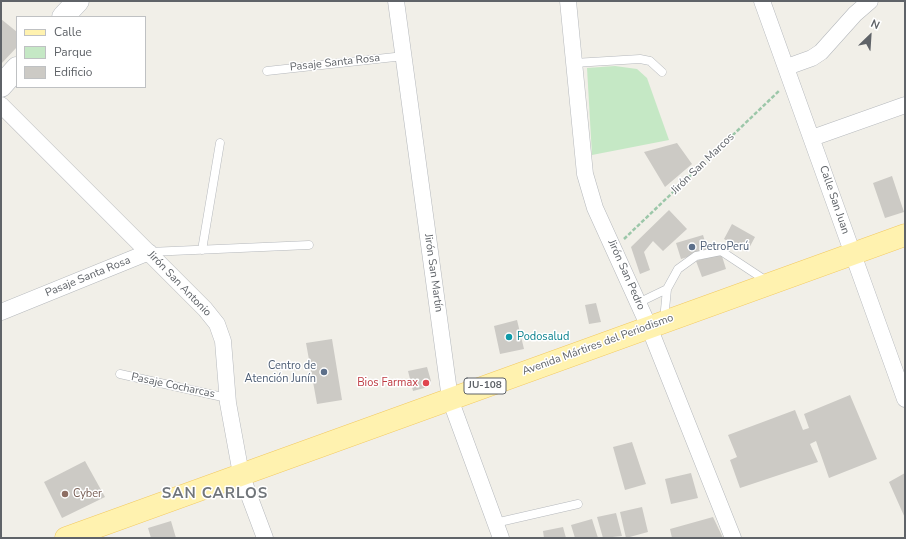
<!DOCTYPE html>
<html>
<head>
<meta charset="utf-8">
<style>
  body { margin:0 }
  #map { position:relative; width:906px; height:539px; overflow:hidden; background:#f1efe8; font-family:"Nunito Sans",sans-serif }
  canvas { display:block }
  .frame { position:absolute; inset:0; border:2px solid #5f6368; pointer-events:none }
  .legend { position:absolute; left:16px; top:16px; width:130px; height:72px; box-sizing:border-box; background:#fff; border:1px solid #bfc1c3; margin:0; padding:5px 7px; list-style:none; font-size:12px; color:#5f6368 }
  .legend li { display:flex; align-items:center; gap:8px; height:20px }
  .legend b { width:20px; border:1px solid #bfc1c3 }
  .north { position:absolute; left:850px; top:16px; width:40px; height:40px; -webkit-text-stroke:3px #fff; paint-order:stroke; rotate:25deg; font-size:11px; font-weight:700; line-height:16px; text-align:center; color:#5f6368 }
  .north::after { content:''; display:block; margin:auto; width:14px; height:18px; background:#5f6368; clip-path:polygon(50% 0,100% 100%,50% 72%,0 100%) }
</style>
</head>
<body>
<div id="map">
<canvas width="906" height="539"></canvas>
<div class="frame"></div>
<ul class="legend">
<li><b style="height:5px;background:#fff2af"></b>Calle</li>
<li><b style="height:11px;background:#c5e8c5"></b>Parque</li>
<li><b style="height:11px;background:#cccac5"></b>Edificio</li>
</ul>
<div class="north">N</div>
</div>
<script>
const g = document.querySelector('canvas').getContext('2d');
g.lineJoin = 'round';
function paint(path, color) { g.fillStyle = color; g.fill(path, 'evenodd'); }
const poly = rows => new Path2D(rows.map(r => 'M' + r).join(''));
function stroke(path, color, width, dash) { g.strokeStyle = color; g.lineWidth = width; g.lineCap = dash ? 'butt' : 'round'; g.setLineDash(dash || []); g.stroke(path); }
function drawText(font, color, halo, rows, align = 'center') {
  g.font = font + ' "Nunito Sans",sans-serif'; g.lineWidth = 3; g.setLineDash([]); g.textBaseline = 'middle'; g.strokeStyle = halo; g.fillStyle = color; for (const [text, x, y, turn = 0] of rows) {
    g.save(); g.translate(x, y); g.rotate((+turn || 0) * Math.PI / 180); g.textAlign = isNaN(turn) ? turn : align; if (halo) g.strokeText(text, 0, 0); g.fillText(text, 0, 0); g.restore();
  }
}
const green = poly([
  [615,66,637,69,647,78,669,140,592,155,587,68]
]);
const building = poly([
  [1,19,17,32,17,47,1,64],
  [677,143,692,164,665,187,644,152],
  [892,176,904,212,885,218,873,183],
  [669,210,687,229,663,251,653,241,644,252,650,270,640,274,631,247],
  [732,224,755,237,747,252,724,239],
  [703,235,708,251,681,259,676,243],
  [721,253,726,269,702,277,696,261],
  [596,303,601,322,589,324,585,305],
  [517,320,524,349,500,354,494,326],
  [332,339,342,400,317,404,306,343],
  [427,367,431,381,428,387,413,391,408,371],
  [850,395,877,459,829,478,816,441,810,444,818,462,740,488,730,460,737,457,728,435,795,410,803,430,809,428,804,414],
  [632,442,646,484,625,490,613,447],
  [85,461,105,497,62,518,44,482],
  [691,473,698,498,671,504,665,479],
  [905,473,905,518,889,482],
  [642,507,648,532,626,538,620,512],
  [616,513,622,536,603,538,597,517],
  [713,517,723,538,672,538,670,529],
  [592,519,598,538,575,538,571,525],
  [171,521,176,538,151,538,148,528],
  [563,527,566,538,544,538,543,531]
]);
const path = poly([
  [624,239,780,90]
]);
const lane = poly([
  [574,63,640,59,650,61,662,72],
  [267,71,404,56],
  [202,250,220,143],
  [149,252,309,245],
  [638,303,667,289],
  [664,320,667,289,678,269,696,256,721,251,768,282],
  [120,374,227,398],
  [495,523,578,504]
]);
const street = poly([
  [396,1,450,399,501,538],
  [568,1,585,174,595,208,649,327,733,538],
  [762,1,905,399],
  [787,67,812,58,821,52,855,14,870,1],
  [1,105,205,309,217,324,223,341,228,403,241,474,265,538],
  [812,138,905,105],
  [1,312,149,252]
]);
const secondary = poly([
  [63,17,78,1],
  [1,86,17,68]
]);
const primary = poly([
  [66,538,905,235]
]);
const markers = [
  [692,247,4,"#5c6f8a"],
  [509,337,4,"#0f9aa8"],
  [324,372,4,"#5c6f8a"],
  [426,383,4,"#e0444e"],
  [65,494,4,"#8d6e63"]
];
const shields = [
  [485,386,42]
];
const shieldNames = [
  ["JU-108",485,386]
];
const streetNames = [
  ["Pasaje Santa Rosa",335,63,-6],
  ["Jirón San Marcos",703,164,-44],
  ["Calle San Juan",834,200,71],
  ["Jirón San Martín",433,273,82],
  ["Jirón San Pedro",626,275,66],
  ["Pasaje Santa Rosa",88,277,-22],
  ["Jirón San Antonio",179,284,46],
  ["Avenida Mártires del Periodismo",598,345,-20],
  ["Pasaje Cocharcas",173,386,12]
];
const serviceNames = [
  ["PetroPerú",700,247],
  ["Centro de",316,366,"right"],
  ["Atención Junín",316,379,"right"]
];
const cultureNames = [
  ["Podosalud",517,337]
];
const healthNames = [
  ["Bios Farmax",418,383]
];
const educationNames = [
  ["Cyber",73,494]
];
const districtNames = [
  ["SAN CARLOS",215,494]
];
paint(green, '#c5e8c5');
paint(building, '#cccac5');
stroke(lane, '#b5b8bc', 9);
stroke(street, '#b5b8bc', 17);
stroke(secondary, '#b6babf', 23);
stroke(primary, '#f2c960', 23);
stroke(path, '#9cc7a9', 2.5, [4, 2]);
stroke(lane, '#fff', 8);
stroke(street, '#fff', 16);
stroke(secondary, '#fff', 22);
stroke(primary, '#fff2af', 22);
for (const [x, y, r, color] of markers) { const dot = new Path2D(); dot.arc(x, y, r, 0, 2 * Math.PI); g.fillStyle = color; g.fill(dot); stroke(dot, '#fff', 1.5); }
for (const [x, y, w] of shields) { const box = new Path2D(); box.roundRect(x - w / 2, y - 8, w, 16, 3); g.fillStyle = '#fff'; g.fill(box); stroke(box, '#5f6368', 1); }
drawText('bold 10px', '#5f6368', null, shieldNames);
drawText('11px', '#5f6368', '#fff', streetNames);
drawText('11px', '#4e5e75', '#fff', serviceNames, 'left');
drawText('11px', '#0d838f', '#fff', cultureNames, 'left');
drawText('11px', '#be3a42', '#fff', healthNames, 'right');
drawText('11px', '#785e54', '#fff', educationNames, 'left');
g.letterSpacing = '1px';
drawText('bold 15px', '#70757a', '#fff', districtNames);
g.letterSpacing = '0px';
</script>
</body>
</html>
